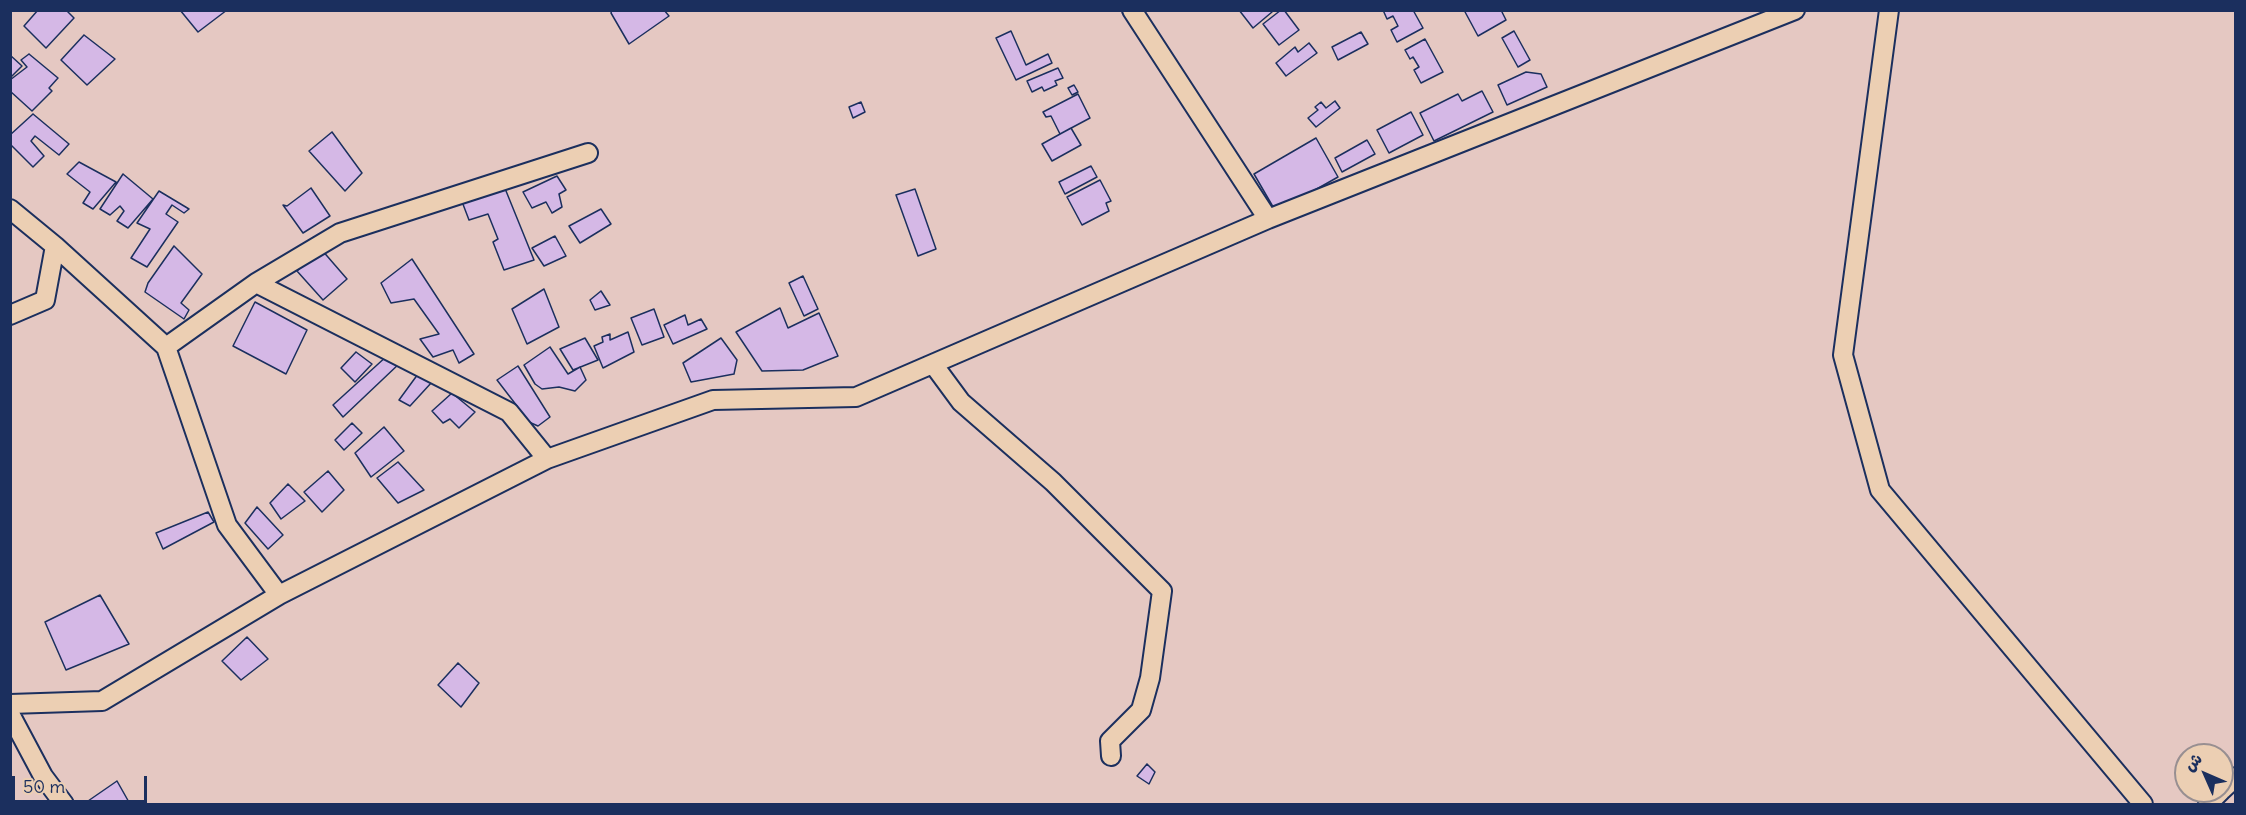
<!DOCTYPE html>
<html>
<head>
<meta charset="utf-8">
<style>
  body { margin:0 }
  #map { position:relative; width:2246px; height:815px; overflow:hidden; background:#e5c8c2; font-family:Delius,"Playpen Sans Arabic",sans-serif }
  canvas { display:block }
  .frame { position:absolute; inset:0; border:12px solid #1b2f5e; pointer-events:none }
  .north { position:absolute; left:2174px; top:743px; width:60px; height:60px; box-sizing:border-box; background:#eccfb3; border:2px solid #988f91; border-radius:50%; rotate:315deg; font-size:16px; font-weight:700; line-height:24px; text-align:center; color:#1b2f5e }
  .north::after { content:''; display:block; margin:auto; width:21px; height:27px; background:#1b2f5e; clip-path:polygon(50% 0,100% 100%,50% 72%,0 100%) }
  .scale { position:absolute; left:12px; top:776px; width:135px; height:27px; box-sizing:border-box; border:3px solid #1b2f5e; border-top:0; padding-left:8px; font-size:18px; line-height:21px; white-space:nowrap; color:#1b2f5e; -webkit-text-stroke:4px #eccfb3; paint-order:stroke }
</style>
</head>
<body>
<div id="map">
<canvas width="2246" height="815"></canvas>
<div class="frame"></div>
<div class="north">ش</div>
<div class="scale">50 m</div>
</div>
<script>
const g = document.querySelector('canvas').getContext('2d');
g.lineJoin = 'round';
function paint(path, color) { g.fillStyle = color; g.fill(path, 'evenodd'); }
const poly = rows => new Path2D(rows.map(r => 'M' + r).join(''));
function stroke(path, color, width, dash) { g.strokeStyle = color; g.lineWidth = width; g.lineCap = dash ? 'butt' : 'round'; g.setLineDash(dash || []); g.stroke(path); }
const building = poly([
  [38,10,66,10,74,18,46,48,24,26,38,10],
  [180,10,227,10,198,32,180,10],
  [612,10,664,10,669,16,629,44,611,13,612,10],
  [1239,10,1271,10,1272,12,1253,28,1239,10],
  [1281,10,1284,10,1299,30,1279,45,1263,24,1281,10],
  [1383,10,1413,10,1423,28,1397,42,1391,30,1398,26,1393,16,1387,19,1383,10],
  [1464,10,1501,10,1506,20,1478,36,1464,10],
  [1011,31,1026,65,1048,54,1052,63,1016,80,996,38,1011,31],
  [1514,31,1530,60,1518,67,1502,38,1514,31],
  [1361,32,1368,44,1338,60,1332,47,1361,32],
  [84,35,115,59,87,85,61,60,84,35],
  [1425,39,1443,72,1421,83,1414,70,1419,67,1413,57,1410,59,1405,50,1425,39],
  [1309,43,1317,53,1286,76,1276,63,1295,47,1298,52,1309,43],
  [29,54,58,78,49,88,52,91,32,111,10,91,10,80,27,67,21,60,29,54],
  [10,55,22,66,10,78,10,55],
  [1058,68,1063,78,1055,81,1057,85,1044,91,1042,87,1032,92,1027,81,1058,68],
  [1526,72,1541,74,1547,87,1507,105,1498,85,1526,72],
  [1074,85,1078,92,1072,95,1068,88,1074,85],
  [1482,91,1493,112,1434,141,1420,113,1458,94,1462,101,1482,91],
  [1078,94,1090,118,1060,134,1051,116,1046,117,1043,112,1078,94],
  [1335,101,1340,108,1316,127,1308,118,1318,110,1315,107,1321,102,1326,108,1335,101],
  [861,102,865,112,853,118,849,107,861,102],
  [1411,112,1423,135,1389,153,1377,130,1411,112],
  [33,114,69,144,59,155,35,136,31,141,44,156,33,167,10,144,10,135,33,114],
  [1071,128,1081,145,1052,161,1042,144,1071,128],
  [332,132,362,173,345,191,309,151,332,132],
  [1316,138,1338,177,1276,212,1254,174,1316,138],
  [1367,140,1375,154,1342,172,1335,158,1367,140],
  [79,162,116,182,93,209,83,203,90,192,67,174,79,162],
  [1091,166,1097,177,1065,194,1059,182,1091,166],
  [123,174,153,199,128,228,117,221,124,211,120,206,110,215,100,209,123,174],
  [557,176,566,190,559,194,562,207,552,213,546,202,532,208,523,192,557,176],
  [1100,180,1111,201,1106,203,1109,211,1082,225,1067,197,1100,180],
  [504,186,534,260,504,270,493,242,498,239,488,214,469,220,461,199,504,186],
  [311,188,330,216,303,233,283,205,287,206,311,188],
  [915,189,936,249,918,256,896,195,915,189],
  [159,191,189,209,184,213,172,205,166,214,178,222,147,267,131,258,150,229,137,223,159,191],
  [601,209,611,224,580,243,569,226,601,209],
  [555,236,566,256,544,266,532,248,555,236],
  [174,246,202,274,181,303,189,310,184,319,145,292,148,283,174,246],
  [321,249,347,279,323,300,297,271,321,249],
  [412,259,474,354,459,363,453,350,433,357,420,339,439,334,414,299,391,303,381,283,412,259],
  [803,276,818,309,804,316,789,283,803,276],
  [544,289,559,327,527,344,512,309,544,289],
  [601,291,610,305,595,310,590,300,601,291],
  [255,302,307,330,286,374,233,346,255,302],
  [780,308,788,328,819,313,838,356,803,370,762,371,736,332,780,308],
  [654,309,664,337,642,345,631,318,654,309],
  [685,315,688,325,701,319,707,329,673,344,664,325,685,315],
  [628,332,634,352,603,368,594,346,603,342,602,337,610,334,610,340,628,332],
  [585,338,598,360,573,370,560,349,585,338],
  [721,338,737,360,734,374,691,382,683,363,721,338],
  [550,347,568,374,580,367,586,380,575,391,559,387,542,389,535,384,524,365,550,347],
  [356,352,372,364,355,382,341,368,356,352],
  [388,355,401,362,343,417,333,405,388,355],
  [518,366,550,417,538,426,522,419,517,406,497,380,518,366],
  [418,374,432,382,410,406,399,400,418,374],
  [452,393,475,412,459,428,450,419,443,423,432,411,452,393],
  [352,423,362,433,344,450,335,440,352,423],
  [384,427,404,451,371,477,355,453,384,427],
  [398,462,424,490,398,503,377,478,398,462],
  [328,471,344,490,322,512,304,492,328,471],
  [288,484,305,501,281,519,270,503,288,484],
  [257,507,283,535,268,549,245,523,257,507],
  [208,512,214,522,163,549,156,533,208,512],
  [100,595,129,644,66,670,45,622,100,595],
  [247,637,268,659,241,680,222,661,247,637],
  [458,663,479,683,461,707,438,685,458,663],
  [1147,764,1155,772,1149,784,1137,776,1147,764],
  [117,781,130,804,90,804,88,801,117,781]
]);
const street = poly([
  [1132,10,1268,219],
  [1889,10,1843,355,1880,490,2143,804],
  [10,209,55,246,166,347,227,525,279,595],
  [256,283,340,233,588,153],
  [10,315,45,300,55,246],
  [166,347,256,283,509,412,547,459],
  [933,364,961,402,1053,482,1162,591,1150,678,1141,710,1110,741,1111,756],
  [10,704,102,701,279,595,547,459,713,400,856,397,1268,219,1795,10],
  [10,714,43,776,64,804],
  [2222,790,2236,777],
  [2208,804,2221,791]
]);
paint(building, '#d5b8e6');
stroke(building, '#1b2f5e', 1.5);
stroke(street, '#1b2f5e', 22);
stroke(street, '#eccfb3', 18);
</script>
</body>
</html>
